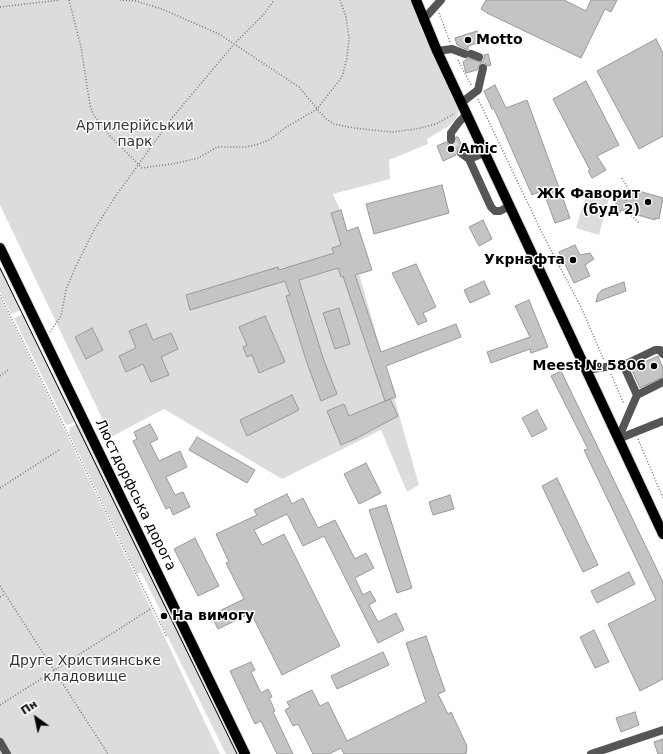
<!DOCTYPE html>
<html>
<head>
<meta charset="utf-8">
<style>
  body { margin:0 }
  #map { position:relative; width:663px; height:754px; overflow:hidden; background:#fff; font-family:"DejaVu Sans",sans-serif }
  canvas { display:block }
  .north { position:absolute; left:16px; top:698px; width:40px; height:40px; -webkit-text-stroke:3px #fff; paint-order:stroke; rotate:327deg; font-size:11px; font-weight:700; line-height:16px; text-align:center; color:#000 }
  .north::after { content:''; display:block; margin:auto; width:14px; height:18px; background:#000; clip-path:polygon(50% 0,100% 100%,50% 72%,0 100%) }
</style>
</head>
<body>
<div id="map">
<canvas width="663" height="754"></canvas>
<div class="north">Пн</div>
</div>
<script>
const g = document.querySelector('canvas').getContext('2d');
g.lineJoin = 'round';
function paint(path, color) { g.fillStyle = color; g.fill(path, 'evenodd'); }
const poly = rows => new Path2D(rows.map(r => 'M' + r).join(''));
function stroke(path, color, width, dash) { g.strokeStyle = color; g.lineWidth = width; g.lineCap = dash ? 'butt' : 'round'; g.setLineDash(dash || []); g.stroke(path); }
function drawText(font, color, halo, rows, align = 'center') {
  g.font = font + ' "DejaVu Sans",sans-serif'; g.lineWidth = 3; g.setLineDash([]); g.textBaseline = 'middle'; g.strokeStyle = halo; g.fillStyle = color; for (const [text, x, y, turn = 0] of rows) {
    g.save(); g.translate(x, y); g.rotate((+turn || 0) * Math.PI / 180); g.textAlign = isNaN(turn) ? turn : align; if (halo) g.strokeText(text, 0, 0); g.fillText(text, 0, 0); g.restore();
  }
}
const green = poly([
  [0,0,414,0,459,104,458,114,455,120,447,127,427,139,428,144,389,160,390,179,333,194,342,214,419,485,407,492,381,430,282,479,164,409,111,437,0,205],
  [587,192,609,198,599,235,576,228],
  [0,266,21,310,11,314,0,292],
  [0,297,136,577,220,754,0,754],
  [23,314,75,419,73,423,66,425,14,318],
  [78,424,238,754,226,754,160,621,164,618,141,572,137,574,69,433,70,427]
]);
const building = poly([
  [486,0,564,0,586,11,591,0,617,0,611,12,605,9,581,58,487,13,481,9,486,0],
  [477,31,481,42,468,46,468,50,457,45,455,38,477,31],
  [656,39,663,53,663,136,639,149,597,71,656,39],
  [488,54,491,65,488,66,485,63,481,63,477,70,466,73,463,62,468,58,480,62,484,59,484,55,488,54],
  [586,81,619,145,597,156,606,170,592,178,588,171,590,170,553,99,586,81],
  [495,85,506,108,527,100,570,218,555,223,543,190,532,195,494,109,492,109,484,91,495,85],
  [456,137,458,137,463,148,458,148,456,155,443,161,437,146,446,142,449,145,453,145,456,137],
  [442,185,449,213,374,234,366,204,442,185],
  [632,189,663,198,659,219,655,218,655,220,621,210,620,213,614,211,619,192,630,195,632,189],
  [341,210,347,231,358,227,372,270,355,275,381,352,456,324,461,337,386,366,396,397,385,401,343,276,341,277,338,268,299,280,323,358,337,394,321,401,307,363,286,296,290,295,285,281,190,310,186,295,278,267,279,270,334,253,332,248,341,245,331,213,341,210],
  [483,220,492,239,479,246,469,227,483,220],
  [575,245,580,255,590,253,594,259,585,265,590,276,574,283,559,252,575,245],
  [416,264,436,307,423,313,427,321,418,325,392,273,416,264],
  [484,281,490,294,470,303,464,290,484,281],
  [624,282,626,291,596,302,598,294,602,290,624,282],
  [529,300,548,347,531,353,530,349,491,363,487,352,530,337,515,306,529,300],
  [339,308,350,344,335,349,323,313,339,308],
  [265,316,285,362,259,373,252,355,247,357,243,347,247,345,239,327,265,316],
  [146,324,153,340,171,333,178,349,161,357,169,375,151,382,143,364,126,372,119,356,136,348,129,331,146,324],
  [92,328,103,350,86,359,75,337,92,328],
  [658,356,663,368,663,377,640,388,631,368,658,356],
  [561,371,663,582,663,679,640,691,608,624,656,600,584,450,588,449,551,376,561,371],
  [292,395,299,410,247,436,240,420,292,395],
  [390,399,398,416,357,438,341,445,327,411,344,404,349,416,390,399],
  [537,410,547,429,532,437,522,418,537,410],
  [150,424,158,439,150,443,159,461,180,451,187,467,166,477,175,495,183,492,190,507,173,515,170,507,166,509,133,441,137,439,134,432,150,424],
  [197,437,255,470,247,483,189,450,197,437],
  [366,463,381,493,359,504,344,474,366,463],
  [557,478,598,565,583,572,542,486,557,478],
  [287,494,292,504,303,498,318,528,335,520,355,559,366,553,374,568,355,578,363,595,370,591,376,601,369,605,378,622,396,613,404,630,378,643,324,536,303,546,287,514,254,530,262,545,284,534,340,646,282,675,251,613,218,629,211,615,244,599,226,563,229,562,216,534,257,515,254,510,287,494],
  [450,495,454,509,433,515,429,502,450,495],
  [386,505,412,588,397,593,369,510,386,505],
  [195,538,219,586,198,596,174,549,195,538],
  [629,572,635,584,597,603,591,591,629,572],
  [594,630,609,662,595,668,580,637,594,630],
  [426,636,445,691,438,694,448,714,451,712,467,746,466,754,344,754,341,748,329,754,313,754,298,724,293,726,285,710,290,707,287,702,312,690,320,706,328,702,347,741,426,702,406,643,426,636],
  [383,652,389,665,337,689,331,676,383,652],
  [251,662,255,670,251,672,261,693,268,689,272,697,269,698,275,711,273,712,293,754,277,754,261,721,255,724,230,671,251,662],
  [635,712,639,725,621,732,616,718,635,712],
  [663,739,663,754,658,754,654,742,663,739]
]);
const minorTunnel = poly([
  [451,140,455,147,461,153]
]);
const path = poly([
  [69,0,81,47,90,105,93,114,109,135,142,168,178,163,198,158,217,147,246,147,259,144,269,140,285,128,317,109,342,77,347,58,349,38,346,17,340,0],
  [120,0,136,1,162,9,219,34,299,87,325,118,334,124,354,128,392,132,416,129,436,124,455,113],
  [0,7,60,0],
  [439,13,450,42],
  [458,60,471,85],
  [478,99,544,237,581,307,604,360],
  [622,178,629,190,625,203,627,211,639,223],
  [0,295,167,637],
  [50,332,61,316,66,290,75,268,94,230,115,197,172,118,235,43,264,14,274,0],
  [611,374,624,404],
  [0,376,8,370],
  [638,439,663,498],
  [0,488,59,450],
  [0,586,108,754],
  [0,597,5,594],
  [0,705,152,608]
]);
const minor = poly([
  [423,20,441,0],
  [437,51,452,49,465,54],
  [471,54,479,57],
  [461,103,478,90,483,68],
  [451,140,451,133,459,122,467,114],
  [461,153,469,159,491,207,495,211,500,211,510,206],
  [469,159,484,153],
  [623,364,637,395],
  [586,370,626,364,655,350,660,350,663,354],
  [618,439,637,395,663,382],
  [618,439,663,421],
  [0,742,7,754],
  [591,754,663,730]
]);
const major = poly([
  [416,0,437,51,663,534],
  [0,248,245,754]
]);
const tram = poly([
  [0,268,237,754]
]);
const markers = [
  [468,40,4,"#000"],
  [451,149,4,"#000"],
  [648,202,4,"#000"],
  [573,260,4,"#000"],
  [654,366,4,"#000"],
  [164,616,4,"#000"]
];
const poiNames = [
  ["Motto",476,40],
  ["Amic",459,149],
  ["ЖК Фаворит",640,194,"right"],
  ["(буд 2)",640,210,"right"],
  ["Укрнафта",565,260,"right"],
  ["Meest № 5806",646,366,"right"],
  ["На вимогу",172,616]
];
const parkNames = [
  ["Артилерійський",135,126],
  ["парк",135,142],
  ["Друге Християнське",85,661],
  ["кладовище",85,677]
];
const streetNames = [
  ["Люстдорфська дорога",135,495,64]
];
paint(green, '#dcdcdc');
paint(building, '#c4c4c4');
stroke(building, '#999', 1);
stroke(minorTunnel, '#d9d9d9', 8, [8, 4]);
stroke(major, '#dbdbdb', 12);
stroke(path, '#777', 1.5, [1, 2]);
stroke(minor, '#555', 8);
stroke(major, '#000', 10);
stroke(tram, '#000', 1);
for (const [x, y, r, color] of markers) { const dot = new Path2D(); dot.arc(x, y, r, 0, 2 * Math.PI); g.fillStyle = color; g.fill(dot); stroke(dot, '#fff', 1.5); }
drawText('bold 14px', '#000', '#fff', poiNames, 'left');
drawText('14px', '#333', '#fff', parkNames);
drawText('14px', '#000', '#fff', streetNames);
</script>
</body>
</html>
